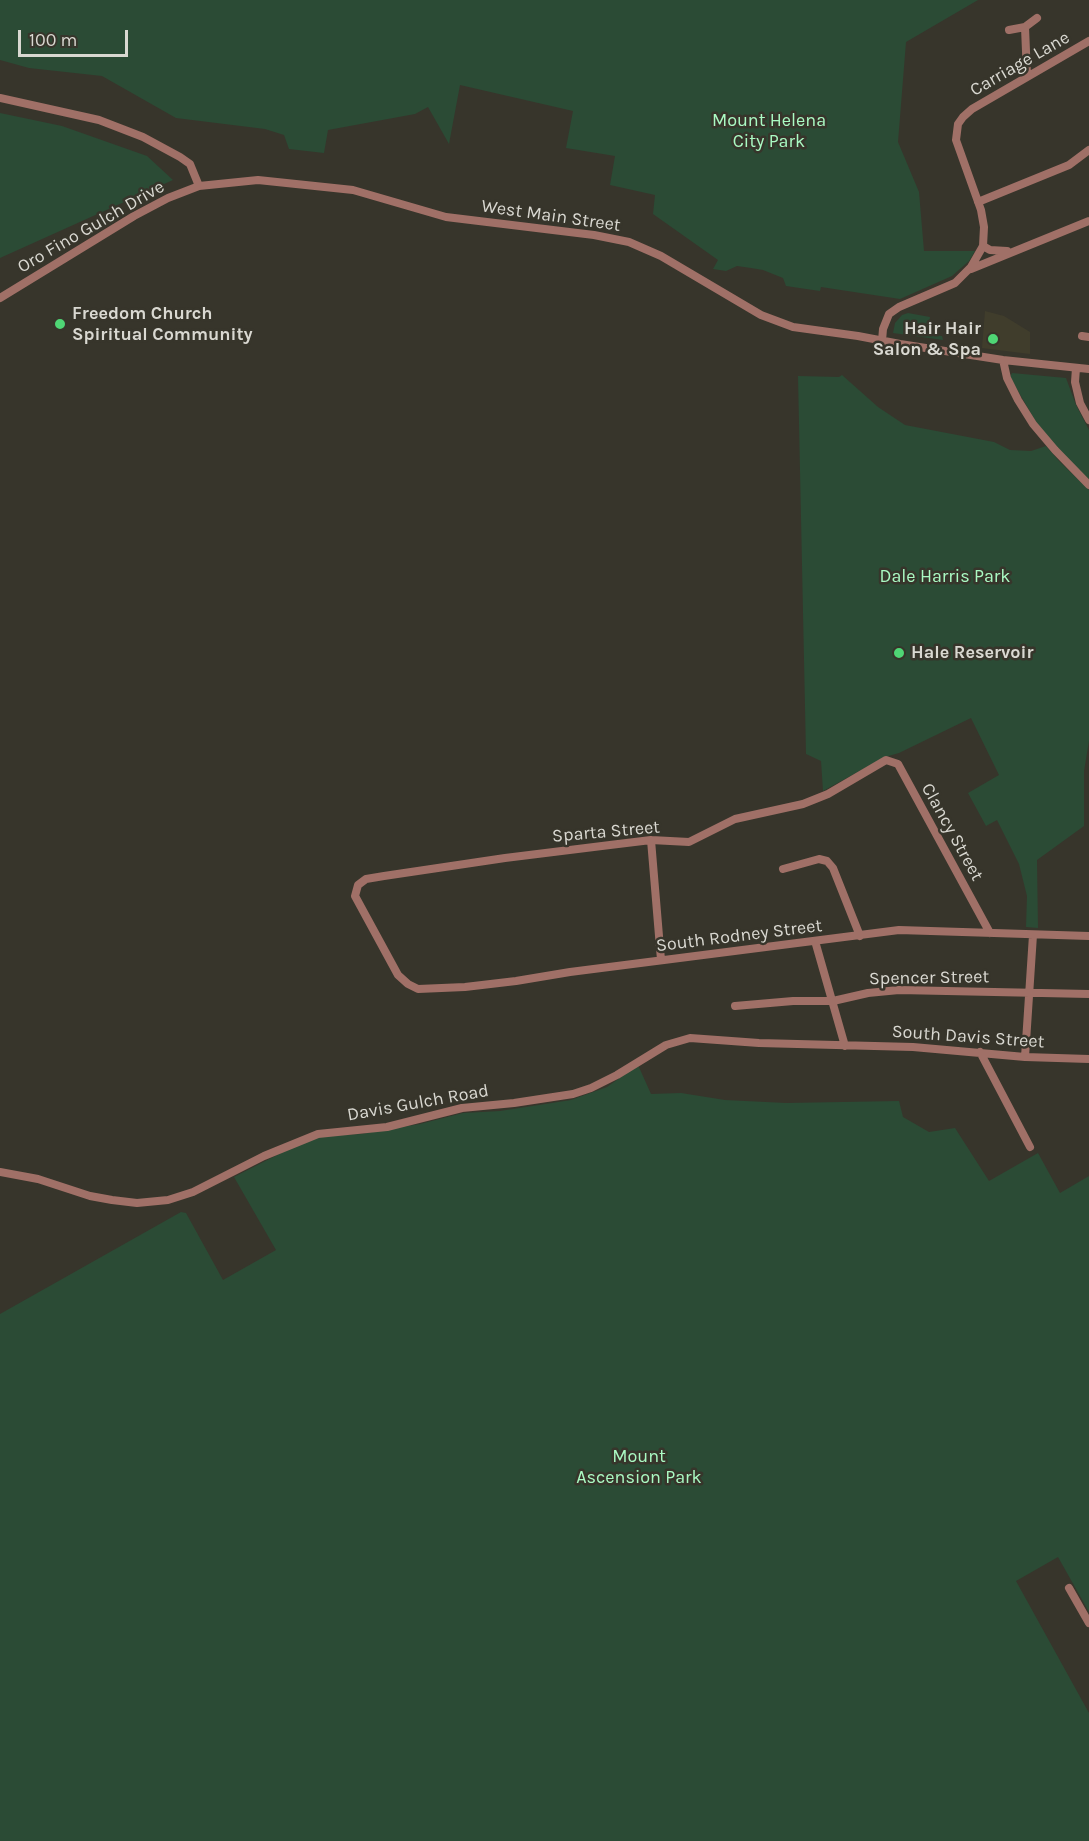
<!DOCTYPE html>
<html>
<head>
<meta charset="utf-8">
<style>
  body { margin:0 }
  #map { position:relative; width:1089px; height:1841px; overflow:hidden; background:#37352b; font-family:Karla,sans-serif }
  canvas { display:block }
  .scale { position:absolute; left:18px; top:30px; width:110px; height:27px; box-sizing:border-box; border:3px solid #d9d8d1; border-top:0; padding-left:8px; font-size:18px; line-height:21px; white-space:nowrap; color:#d9d8d1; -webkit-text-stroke:4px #37352b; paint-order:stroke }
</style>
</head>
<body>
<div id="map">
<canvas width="1089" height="1841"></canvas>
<div class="scale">100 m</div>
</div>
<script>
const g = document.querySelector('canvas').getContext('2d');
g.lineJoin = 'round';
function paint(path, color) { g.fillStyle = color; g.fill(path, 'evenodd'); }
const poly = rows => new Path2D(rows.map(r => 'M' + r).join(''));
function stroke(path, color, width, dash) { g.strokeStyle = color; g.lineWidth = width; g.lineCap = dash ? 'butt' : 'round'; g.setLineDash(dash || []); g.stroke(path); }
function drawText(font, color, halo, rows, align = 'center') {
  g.font = font + ' Karla,sans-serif'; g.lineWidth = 5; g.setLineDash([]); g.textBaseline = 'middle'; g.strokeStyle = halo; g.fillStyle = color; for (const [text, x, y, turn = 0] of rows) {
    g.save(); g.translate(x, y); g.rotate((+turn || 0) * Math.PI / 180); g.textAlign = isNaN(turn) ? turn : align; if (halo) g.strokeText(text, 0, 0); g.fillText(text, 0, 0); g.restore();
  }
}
const built = poly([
  [985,311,1004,316,1030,332,1030,354,982,348]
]);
const green = poly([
  [0,0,978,0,906,42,898,142,919,192,924,251,975,251,969,261,952,276,900,299,821,287,820,291,786,286,783,278,763,270,751,268,737,266,726,271,713,269,718,260,653,214,655,195,610,185,615,156,566,148,573,111,460,85,449,144,428,107,415,114,328,130,324,153,289,149,284,135,265,129,176,118,102,76,29,68,0,60],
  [0,113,62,126,147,156,173,180,0,258],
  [908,313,930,317,927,334,942,336,943,340,893,333,895,323,902,315],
  [1012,373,1066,378,1076,405,1089,430,1089,479,1087,480,1057,449,1036,422,1010,377],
  [842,375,878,407,905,425,994,442,1010,450,1031,451,1046,446,1060,462,1089,490,1089,741,1084,771,1084,826,1037,860,1038,928,1026,927,1027,896,1019,864,997,820,986,826,968,793,999,775,971,718,899,753,885,757,823,791,821,761,806,754,798,376,839,377],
  [638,1065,651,1094,681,1093,725,1100,786,1103,899,1101,903,1117,929,1132,955,1128,989,1181,1038,1153,1060,1193,1089,1176,1089,1612,1058,1557,1016,1581,1089,1713,1089,1841,0,1841,0,1314,181,1212,186,1213,223,1280,276,1250,234,1177,289,1149,319,1136,361,1134,420,1124,463,1113,500,1111,571,1100,607,1087]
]);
const minor = poly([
  [1009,30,1025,27],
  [1027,76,1025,27,1037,18],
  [0,98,99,120,143,137,180,157,190,164,199,186],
  [978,202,1069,165,1089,150],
  [983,246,990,250,1007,251],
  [971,269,1089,221],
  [0,298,134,216,168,198,199,186,258,180,353,190,446,217,594,235,629,242,661,256,761,315,793,327,858,336,900,344,1003,360,1089,369],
  [1082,336,1089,337],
  [882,341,883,329,889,314,899,307,955,283,971,267,983,246,984,227,981,210,956,140,958,124,963,117,972,109,1089,41],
  [1003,360,1007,378,1018,400,1033,424,1055,450,1089,485],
  [1076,368,1075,382,1080,403,1089,420],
  [651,840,661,960],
  [783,869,819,859,827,861,833,868,860,936],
  [990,933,898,764,886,760,828,794,803,804,735,819,689,842,651,840,610,845,505,858,384,876,366,879,358,885,355,896,398,975,408,984,418,989,465,987,516,981,570,972,899,930,1089,936],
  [815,941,845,1046],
  [735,1006,793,1001,833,1001,868,993,899,990,1089,994],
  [980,1052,1030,1147],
  [1025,1057,1033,935],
  [0,1172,38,1179,90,1196,112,1200,137,1203,168,1200,193,1192,264,1156,318,1134,387,1127,462,1108,514,1103,573,1094,591,1088,617,1075,666,1045,690,1038,759,1043,913,1047,1025,1057,1089,1059],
  [1069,1588,1089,1623]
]);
const markers = [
  [60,324,6,"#4fd675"],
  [993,339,6,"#4fd675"],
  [899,653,6,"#4fd675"]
];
const streetNames = [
  ["Carriage Lane",1020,64,-30],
  ["West Main Street",551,216,8],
  ["Oro Fino Gulch Drive",91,227,-30],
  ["Sparta Street",606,832,-5],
  ["Clancy Street",952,832,61],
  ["South Rodney Street",739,936,-7],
  ["Spencer Street",929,978,-1],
  ["South Davis Street",968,1037,4],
  ["Davis Gulch Road",418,1103,-10]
];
const parkNames = [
  ["Mount Helena",769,121],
  ["City Park",769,142],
  ["Dale Harris Park",945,577],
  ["Mount",639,1457],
  ["Ascension Park",639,1478]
];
const poiNames = [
  ["Freedom Church",72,314],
  ["Spiritual Community",72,335],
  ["Hair Hair",981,329,"right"],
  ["Salon & Spa",981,350,"right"],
  ["Hale Reservoir",911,653]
];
paint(built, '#403d2c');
paint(green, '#2b4b35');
stroke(minor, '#a07067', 8);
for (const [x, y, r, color] of markers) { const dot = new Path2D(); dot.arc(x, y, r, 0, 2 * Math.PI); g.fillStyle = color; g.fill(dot); stroke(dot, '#37352b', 2); }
drawText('18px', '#d9d8d1', '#37352b', streetNames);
drawText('18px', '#aafac3', '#37352b', parkNames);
drawText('bold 18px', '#d9d8d1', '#37352b', poiNames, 'left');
</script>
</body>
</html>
